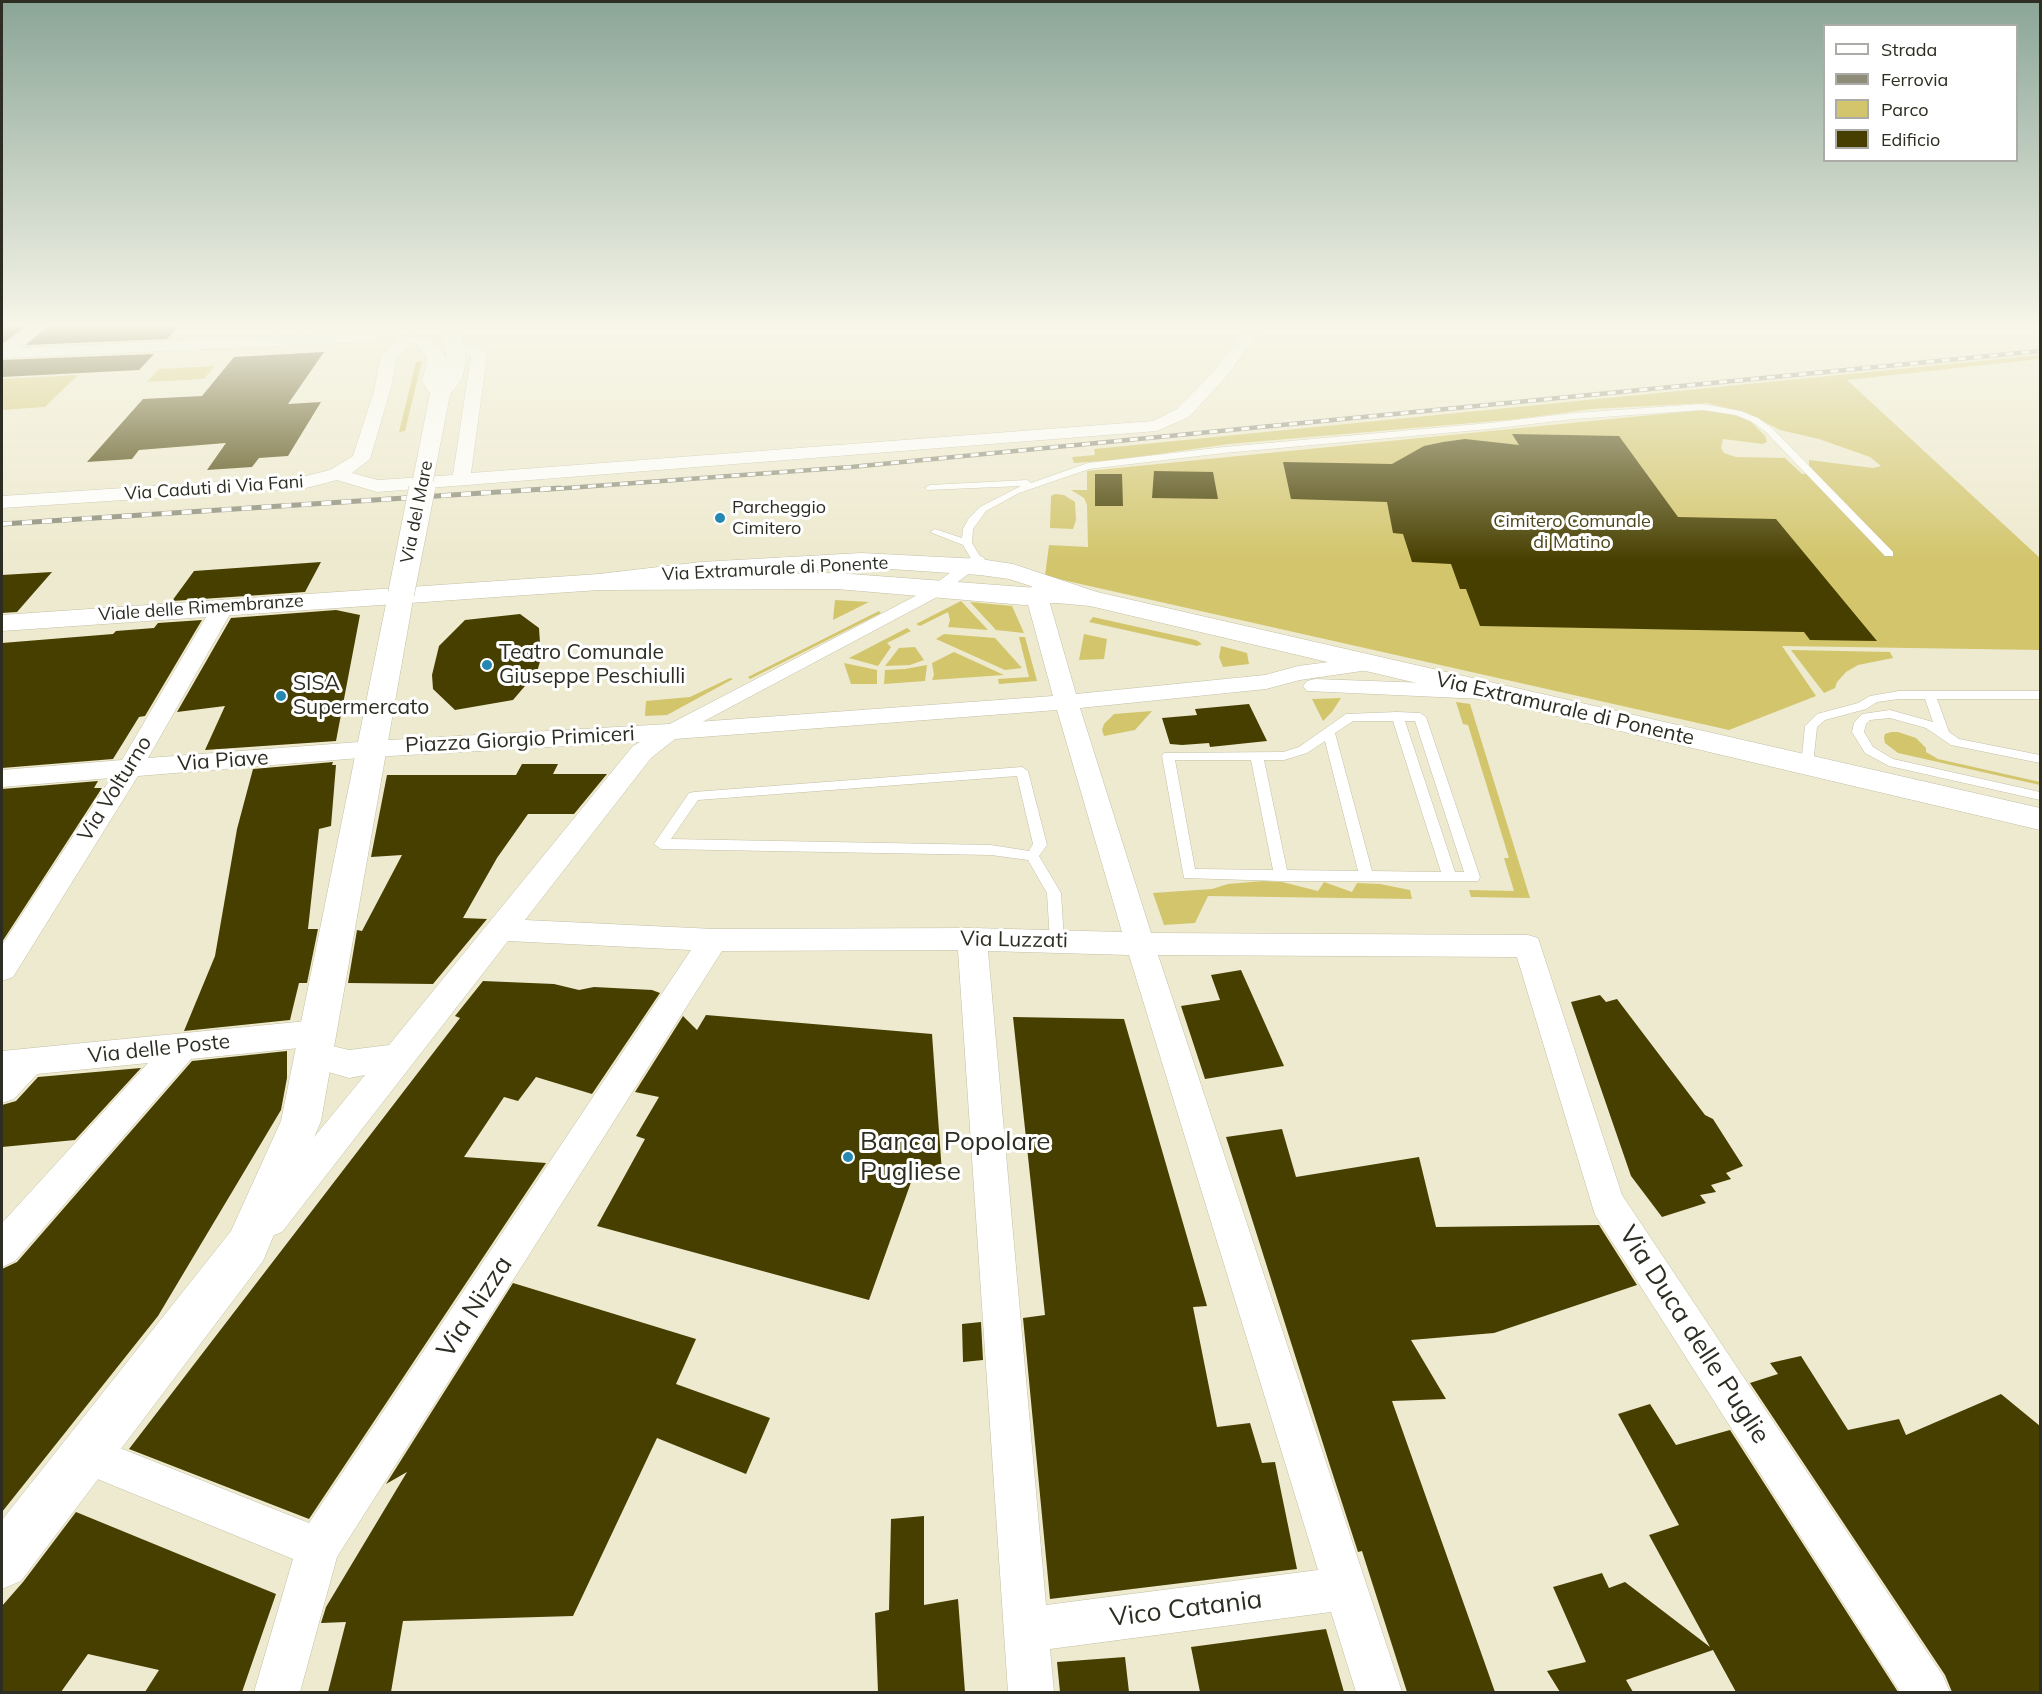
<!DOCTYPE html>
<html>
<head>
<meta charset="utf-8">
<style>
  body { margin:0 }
  #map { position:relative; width:2042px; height:1694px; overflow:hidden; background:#eeeacf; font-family:Mulish,sans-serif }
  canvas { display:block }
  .frame { position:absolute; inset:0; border:3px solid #2e2d23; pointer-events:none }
  .legend { position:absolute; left:1823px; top:24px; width:195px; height:138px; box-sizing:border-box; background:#fff; border:2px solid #ababa7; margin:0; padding:8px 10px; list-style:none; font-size:18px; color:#2e2d23 }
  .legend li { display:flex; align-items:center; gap:12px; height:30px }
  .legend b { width:30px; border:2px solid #ababa7 }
</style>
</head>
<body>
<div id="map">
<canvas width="2042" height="1694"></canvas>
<div class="frame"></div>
<ul class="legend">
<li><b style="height:8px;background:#fff"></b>Strada</li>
<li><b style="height:8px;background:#8f8d7a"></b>Ferrovia</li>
<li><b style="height:16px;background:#d2c56c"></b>Parco</li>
<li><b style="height:16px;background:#473f00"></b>Edificio</li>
</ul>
</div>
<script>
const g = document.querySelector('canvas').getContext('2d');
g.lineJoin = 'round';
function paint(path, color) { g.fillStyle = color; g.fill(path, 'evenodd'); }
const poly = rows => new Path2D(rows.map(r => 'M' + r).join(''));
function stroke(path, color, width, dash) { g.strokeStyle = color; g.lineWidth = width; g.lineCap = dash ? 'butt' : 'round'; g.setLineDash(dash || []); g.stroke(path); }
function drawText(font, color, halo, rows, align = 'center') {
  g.font = font + ' Mulish,sans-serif'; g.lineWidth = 6; g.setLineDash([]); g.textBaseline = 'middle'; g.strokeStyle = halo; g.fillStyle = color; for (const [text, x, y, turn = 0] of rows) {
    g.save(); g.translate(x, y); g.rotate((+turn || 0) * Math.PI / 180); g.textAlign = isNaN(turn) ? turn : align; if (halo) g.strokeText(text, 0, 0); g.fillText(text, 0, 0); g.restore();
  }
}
const green = poly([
  [2040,355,2040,359,1847,380,2040,558,2040,650,1782,646,1816,696,1729,730,1045,576,1049,545,1088,547,1087,505,1084,498,1071,490,1087,490,1087,471,1702,410,1724,412,1749,420,1765,436,1767,442,1763,444,1723,439,1721,448,1724,453,1736,457,1785,458,1802,474,1816,474,1809,467,1809,460,1873,468,1881,466,1870,457,1819,439,1780,430,1747,413,1707,403,1592,409,1518,419,1229,444,1116,460,1074,463,1072,457,1095,455,1094,449],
  [422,361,405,431,399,432,416,362],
  [215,366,204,379,147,382,159,369],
  [78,375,45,407,2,410,2,379],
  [1055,494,1064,495,1075,502,1076,520,1073,529,1050,528,1051,496],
  [835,600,869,602,833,620],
  [961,601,988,630,948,627,950,620,948,612,920,626,916,624],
  [970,602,1012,606,1024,633,996,630],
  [879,611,881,613,750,679,748,677],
  [1093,617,1196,640,1202,644,1197,646,1089,622],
  [907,628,911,631,887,643,891,647,878,666,849,658],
  [944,634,995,638,1022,668,1005,670,936,639],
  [1084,634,1107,639,1104,659,1079,660],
  [1019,637,1025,637,1037,681,999,684,998,679,1029,677],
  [1221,646,1247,653,1249,664,1223,667,1219,657],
  [915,647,924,660,910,665,885,666,899,648],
  [1791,650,1890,652,1893,658,1858,665,1846,672,1837,682,1835,688,1824,693],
  [954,652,978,663,1004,675,932,680,934,675,932,663],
  [844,663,877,670,877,684,851,684],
  [927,665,925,681,884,684,885,670,905,669],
  [730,678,733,679,667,715,645,716,646,701,690,697],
  [1341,698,1332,712,1323,721,1312,699],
  [1456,702,1470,704,1530,898,1471,897,1469,890,1514,891,1504,858,1509,858,1468,725,1463,724],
  [1152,711,1135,730,1104,736,1102,730,1104,724,1114,714],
  [1891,732,1898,732,1916,738,1926,748,1926,752,1938,759,2040,782,2040,785,1898,753,1885,743,1884,738,1885,734],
  [1263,881,1282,882,1318,891,1324,882,1352,892,1357,883,1380,884,1410,890,1412,899,1208,896,1195,923,1164,925,1153,893,1212,889,1228,884]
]);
const building = poly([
  [2,324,29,324,2,344],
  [50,324,181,324,167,339,26,345],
  [324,352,288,404,321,402,288,456,259,458,252,467,207,470,226,443,139,450,132,459,87,462,143,399,202,396,234,357],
  [154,354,139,370,2,377,2,360],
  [1512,434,1619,436,1678,517,1776,519,1877,641,1810,640,1804,632,1480,626,1466,589,1460,589,1451,564,1412,562,1403,534,1393,533,1387,502,1291,499,1283,462,1392,464,1424,446,1443,442,1465,439,1519,445],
  [1154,471,1213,472,1218,499,1152,498],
  [1095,474,1122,474,1123,506,1095,506],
  [321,562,305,592,172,601,194,571],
  [52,572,17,612,2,613,2,575],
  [336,610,360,615,336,741,205,750,225,706,177,712,231,618],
  [520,614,539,628,541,658,537,672,513,700,455,710,433,689,432,675,439,646,465,620],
  [202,620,145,716,139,717,113,759,2,768,2,643,113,634,116,631,154,628,158,623],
  [1249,704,1267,741,1210,747,1209,743,1182,745,1170,744,1162,718,1197,715,1195,709],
  [333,762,332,765,336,765,331,826,319,829,308,929,318,929,307,983,299,983,290,1020,184,1031,215,956,237,829,253,769],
  [522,764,558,764,553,774,607,774,574,814,528,814,497,858,463,918,487,919,433,984,348,983,357,930,362,931,402,855,371,857,387,775,516,775],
  [98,781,94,788,102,788,2,942,2,789],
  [1241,970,1284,1066,1205,1079,1181,1006,1220,1000,1211,975],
  [483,981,554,984,579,990,594,987,652,990,660,993,592,1094,536,1077,518,1101,504,1097,464,1157,546,1163,309,1519,129,1449,460,1018,455,1016],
  [1600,995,1606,1002,1617,999,1705,1115,1713,1119,1743,1166,1726,1173,1731,1179,1711,1185,1716,1192,1700,1195,1706,1203,1662,1217,1631,1176,1571,1002],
  [706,1015,932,1034,942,1173,915,1171,869,1300,597,1226,645,1139,636,1136,659,1097,635,1092,683,1016,697,1030],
  [1013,1017,1124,1019,1207,1306,1193,1307,1217,1427,1250,1423,1262,1463,1275,1462,1297,1569,1050,1599,1023,1318,1045,1315],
  [287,1051,287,1078,281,1110,158,1316,2,1512,2,1269,17,1262,192,1061],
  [141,1068,75,1140,2,1147,2,1105,16,1101,38,1077],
  [1282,1129,1296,1177,1419,1157,1436,1227,1599,1225,1637,1285,1494,1333,1411,1340,1446,1399,1392,1401,1495,1692,1407,1692,1362,1551,1358,1552,1331,1469,1226,1137],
  [513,1283,696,1339,676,1384,770,1418,746,1474,657,1438,573,1616,403,1621,391,1692,328,1692,346,1622,321,1623,326,1607,407,1472,386,1484],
  [981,1322,983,1360,963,1362,962,1324],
  [1801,1356,1848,1430,1899,1419,1906,1435,2001,1394,2040,1426,2040,1692,1952,1692,1945,1675,1750,1383,1778,1374,1770,1363],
  [1650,1404,1676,1445,1730,1430,1898,1692,1736,1692,1713,1650,1626,1680,1633,1692,1560,1692,1547,1671,1586,1662,1553,1587,1602,1573,1609,1588,1625,1582,1710,1647,1649,1535,1679,1525,1618,1414],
  [76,1512,276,1594,242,1692,145,1692,159,1670,88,1654,61,1692,2,1692,2,1606,23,1582],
  [924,1516,924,1605,958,1599,965,1692,878,1692,875,1613,889,1610,891,1519],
  [1326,1629,1344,1692,1200,1692,1191,1647],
  [1125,1657,1129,1692,1060,1692,1057,1662]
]);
const service = poly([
  [1702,404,1741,411,1758,418,1772,428,1893,552,1893,556,1885,556,1766,432,1752,422,1736,415,1702,410,1574,419,1489,429,1224,453,1089,469,1019,493,986,511,973,529,972,543,981,558,993,566,988,569,973,562,963,545,930,532,935,529,962,538,963,529,969,518,980,507,1021,486,927,490,925,488,930,485,1027,480,1031,483,1088,463,1224,447,1489,423,1574,413,1702,404],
  [1899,691,2040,691,2040,699,1937,699,1949,732,1959,739,2040,755,2040,763,1951,745,1926,728,1890,718,1870,720,1866,724,1864,732,1873,747,1893,759,2040,792,2040,800,1889,766,1865,753,1852,732,1854,723,1862,714,1890,710,1933,722,1925,699,1899,699,1877,702,1866,709,1825,720,1817,727,1813,765,1807,769,1803,768,1801,765,1805,726,1817,714,1858,703,1870,696,1899,691],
  [1397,712,1420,713,1426,717,1480,877,1478,881,1281,881,1184,878,1162,756,1164,753,1283,752,1299,747,1346,714,1397,712],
  [1353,721,1393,721,1441,872,1372,871,1335,733,1353,721],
  [1405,721,1415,721,1464,872,1455,872,1405,721],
  [1325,741,1358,871,1287,870,1264,760,1284,760,1307,753,1325,741],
  [1175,760,1251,760,1273,870,1195,869,1175,760],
  [1022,767,1028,771,1047,845,1039,856,1061,893,1064,941,1062,945,1057,947,1052,945,1050,941,1047,893,1028,860,991,855,661,849,654,844,689,793,694,792,1022,767],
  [1017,776,1033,844,1029,851,991,845,671,839,698,800,1017,776]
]);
const pedestrian = poly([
  [977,555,983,557,985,560,983,563,939,596,676,736,669,738,662,736,660,732,662,728,927,590,971,557,977,555]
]);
const minor = poly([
  [32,324,48,324,20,348,370,332,378,337,370,342,2,358,2,346,32,324],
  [379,324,393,324,396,328,388,333,383,331,379,324],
  [1250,324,1264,324,1227,376,1189,417,1157,431,377,492,337,480,306,488,2,508,2,496,306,476,330,470,353,456,374,391,381,355,403,336,408,334,416,339,397,357,390,391,370,459,352,473,378,480,453,475,471,356,467,353,450,350,447,347,450,344,455,342,477,346,487,355,471,473,1153,421,1177,409,1215,370,1250,324],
  [1045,578,1052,580,1055,584,1048,597,1076,694,1265,675,1298,666,1367,657,1375,659,1378,664,1375,669,1300,680,1266,689,1080,708,1151,933,1528,935,1538,938,1622,1195,1943,1676,1950,1692,1900,1692,1595,1215,1517,957,1158,955,1402,1692,1356,1692,1331,1612,1050,1649,1054,1692,1008,1692,958,950,722,951,337,1557,300,1692,254,1692,293,1559,73,1469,67,1455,73,1441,87,1435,309,1523,691,950,508,941,282,1232,269,1237,256,1232,251,1220,256,1208,365,1075,349,1078,301,1064,296,1054,299,1048,191,1059,15,1261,2,1267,2,1223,148,1063,37,1074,14,1099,2,1103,2,1051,317,1020,328,1024,333,1033,328,1042,324,1044,349,1050,389,1045,633,746,640,742,372,757,138,776,13,977,2,981,2,945,111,778,2,787,2,770,122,760,212,607,215,602,223,601,231,602,234,607,148,758,372,741,669,724,1053,696,1026,597,1033,584,1045,578],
  [1057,710,1122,932,972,928,714,929,525,920,651,758,675,739,1057,710],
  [988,951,1129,955,1318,1570,1046,1605,988,951],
  [1315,679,1483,685,1491,687,1495,692,1491,697,1483,699,1307,691,1303,686,1307,681,1315,679]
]);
const tertiary = poly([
  [401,586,410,589,414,594,321,1121,263,1261,21,1581,2,1589,2,1520,231,1231,281,1121,388,594,392,589,401,586]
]);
const secondary = poly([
  [452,328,459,330,461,334,466,360,462,379,447,398,440,400,433,398,422,381,427,363,427,356,413,341,415,337,429,337,443,351,446,360,443,334,445,330,452,328],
  [861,553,980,559,1013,564,1097,592,2040,808,2040,830,1090,606,1057,603,1024,605,837,589,599,590,2,631,2,615,599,574,701,562,861,553],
  [861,567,980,575,1009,579,1037,588,837,573,763,574,861,567]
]);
const railFar1 = poly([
  [540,490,851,467,2040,351]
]);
const rail = poly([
  [2,524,560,488]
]);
const secondaryBridgeFar1 = poly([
  [421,490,440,394]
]);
const secondaryBridge = poly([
  [401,594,422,488]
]);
const markers = [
  [720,518,6,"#2588b2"],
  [487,665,6,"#2588b2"],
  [281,696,6,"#2588b2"],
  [848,1157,6,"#2588b2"]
];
const farStreetnames = [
  ["Via Caduti di Via Fani",214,488,-4],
  ["Via del Mare",417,512,-79],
  ["Via Extramurale di Ponente",775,569,-3],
  ["Viale delle Rimembranze",201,608,-4]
];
const farPoinames = [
  ["Parcheggio",732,508],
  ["Cimitero",732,529]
];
const farParknames = [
  ["Cimitero Comunale",1572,522],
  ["di Matino",1572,543]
];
const poiNames = [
  ["Teatro Comunale",499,653],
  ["Giuseppe Peschiulli",499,677],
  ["SISA",293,684],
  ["Supermercato",293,708]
];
const streetNames = [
  ["Via Extramurale di Ponente",1565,709,13],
  ["Piazza Giorgio Primiceri",520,740,-3],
  ["Via Piave",223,761,-4],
  ["Via Volturno",115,789,-58],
  ["Via Luzzati",1014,940,1],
  ["Via delle Poste",159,1049,-6]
];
const nearPoinames = [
  ["Banca Popolare",860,1142],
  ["Pugliese",860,1172]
];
const nearStreetnames = [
  ["Via Nizza",475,1307,-57],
  ["Via Duca delle Puglie",1694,1335,57],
  ["Vico Catania",1186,1609,-7]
];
paint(green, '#d2c56c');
paint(building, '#473f00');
stroke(service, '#c2bfa5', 1);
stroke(pedestrian, '#c2bfa5', 1);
stroke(minor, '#c2bfa5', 1);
stroke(tertiary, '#c2bfa5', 1);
stroke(secondary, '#c2bfa5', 1);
paint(service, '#fff');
paint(pedestrian, '#fff');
paint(minor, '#fff');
paint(tertiary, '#fff');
paint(secondary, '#fff');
stroke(railFar1, '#8f8d7a', 4.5);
stroke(rail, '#8f8d7a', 5);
stroke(railFar1, '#fff', 3, [8]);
stroke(rail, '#fff', 4, [10]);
stroke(secondaryBridgeFar1, '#c2bfa5', 21, []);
stroke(secondaryBridge, '#c2bfa5', 27, []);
stroke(secondaryBridgeFar1, '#fff', 20);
stroke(secondaryBridge, '#fff', 26);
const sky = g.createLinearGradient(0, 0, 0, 561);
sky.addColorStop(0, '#8aa596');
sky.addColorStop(0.58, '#f7f6e9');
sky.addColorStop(1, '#f7f6e900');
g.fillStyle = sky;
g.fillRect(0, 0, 2042, 561);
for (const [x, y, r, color] of markers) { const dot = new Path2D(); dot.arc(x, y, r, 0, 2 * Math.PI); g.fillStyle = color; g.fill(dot); stroke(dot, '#fff', 2); }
drawText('18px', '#2e2d23', '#fff', farStreetnames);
drawText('18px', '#2e2d23', '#fff', farPoinames, 'left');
drawText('18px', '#4d471b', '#fff', farParknames);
drawText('21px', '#2e2d23', '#fff', poiNames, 'left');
drawText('21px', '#2e2d23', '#fff', streetNames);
drawText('26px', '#2e2d23', '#fff', nearPoinames, 'left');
drawText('26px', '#2e2d23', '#fff', nearStreetnames);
</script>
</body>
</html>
